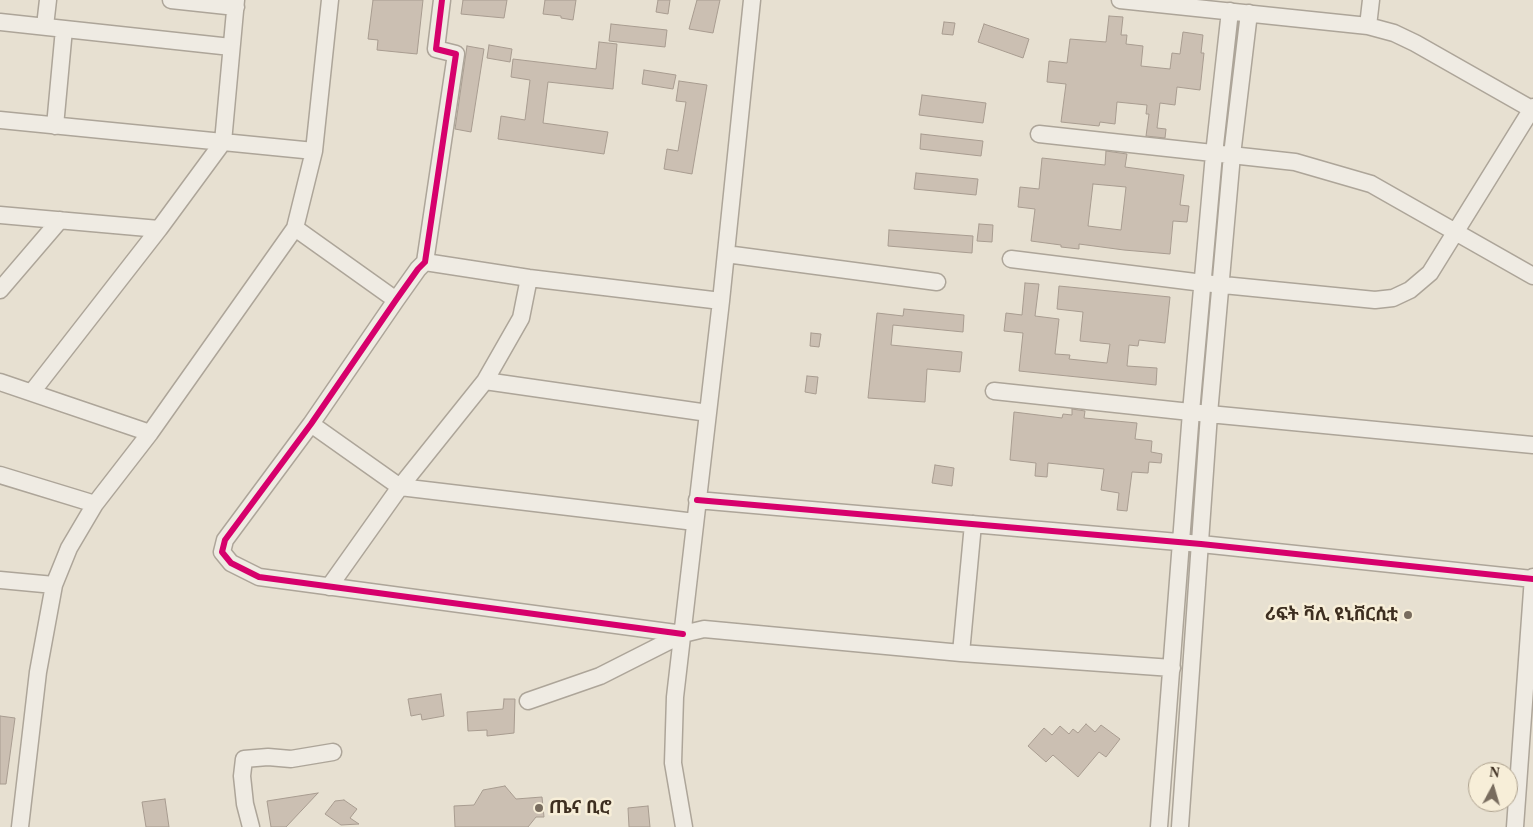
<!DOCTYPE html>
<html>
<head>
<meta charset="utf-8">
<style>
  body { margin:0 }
  #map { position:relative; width:1533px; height:827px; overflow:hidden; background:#e7e0d1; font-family:Georgia,serif }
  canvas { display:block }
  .north { position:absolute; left:1468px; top:762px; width:50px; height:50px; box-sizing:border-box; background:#f7eed8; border:1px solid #ada18e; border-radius:50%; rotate:6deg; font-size:14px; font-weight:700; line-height:20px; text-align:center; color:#3d2e20 }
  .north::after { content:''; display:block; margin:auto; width:18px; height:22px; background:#786c5e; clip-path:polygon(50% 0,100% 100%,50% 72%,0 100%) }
</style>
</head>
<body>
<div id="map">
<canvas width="1533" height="827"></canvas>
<div class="north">N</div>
</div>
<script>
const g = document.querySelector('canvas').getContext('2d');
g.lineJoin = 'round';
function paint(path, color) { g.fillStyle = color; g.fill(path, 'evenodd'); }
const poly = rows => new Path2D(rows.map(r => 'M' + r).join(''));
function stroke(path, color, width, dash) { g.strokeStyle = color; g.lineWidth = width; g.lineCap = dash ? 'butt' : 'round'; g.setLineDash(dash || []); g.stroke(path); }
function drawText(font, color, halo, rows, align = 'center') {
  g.font = font + ' Georgia,"Noto Sans Ethiopic",serif'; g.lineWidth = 5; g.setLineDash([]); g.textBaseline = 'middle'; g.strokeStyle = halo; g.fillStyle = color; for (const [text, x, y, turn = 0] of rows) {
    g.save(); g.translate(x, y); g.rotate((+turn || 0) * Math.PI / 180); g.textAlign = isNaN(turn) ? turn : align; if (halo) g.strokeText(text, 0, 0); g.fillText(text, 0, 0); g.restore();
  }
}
const building = poly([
  [373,0,423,0,417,54,377,50,378,40,368,39,373,0],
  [463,0,507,0,504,18,461,14,463,0],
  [545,0,576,0,573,20,561,18,561,16,543,14,545,0],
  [658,0,670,0,668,14,656,12,658,0],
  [697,0,720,0,713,33,689,29,697,0],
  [1109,16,1123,17,1121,35,1127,35,1126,44,1143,46,1141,66,1170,69,1172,53,1180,54,1183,32,1203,35,1201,53,1204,53,1200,90,1177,87,1175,105,1160,103,1157,128,1166,129,1165,138,1146,136,1149,114,1146,114,1147,105,1117,102,1115,124,1100,122,1099,126,1061,122,1066,84,1047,82,1049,61,1067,63,1070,39,1106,42,1109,16],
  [944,22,955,23,953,35,942,34,944,22],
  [611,24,667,30,665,47,609,41,611,24],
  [984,24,1029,39,1023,58,978,42,984,24],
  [599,42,617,44,613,89,548,82,543,123,608,132,604,154,498,139,501,116,525,120,530,80,511,77,513,59,596,69,599,42],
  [489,45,512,49,510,62,487,58,489,45],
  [467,46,484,49,471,132,455,129,467,46],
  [644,70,676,75,673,89,642,84,644,70],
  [679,81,707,85,692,174,664,169,667,149,678,151,686,102,676,101,679,81],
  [922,95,986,103,983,123,919,115,922,95],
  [921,134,983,141,981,156,920,149,921,134],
  [1106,151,1127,154,1125,167,1184,175,1180,205,1189,206,1187,222,1173,221,1170,254,1124,250,1079,244,1079,249,1061,247,1061,245,1031,241,1035,209,1018,207,1020,187,1039,189,1042,158,1105,165,1106,151],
  [1093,184,1126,187,1121,230,1088,226,1093,184],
  [916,173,978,179,976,195,914,189,916,173],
  [979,224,993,225,992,242,977,241,979,224],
  [889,230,973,236,972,253,888,246,889,230],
  [1025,283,1039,284,1035,316,1059,319,1055,354,1070,355,1069,359,1107,363,1110,344,1080,341,1083,312,1057,309,1059,286,1170,297,1165,343,1139,340,1138,346,1129,345,1127,366,1157,368,1156,385,1019,371,1023,333,1004,331,1006,313,1022,315,1025,283],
  [904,309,964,315,963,332,893,325,891,345,962,352,960,372,927,369,925,402,868,398,877,313,903,316,904,309],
  [811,333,821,334,819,347,810,346,811,333],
  [807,376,818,377,816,394,805,392,807,376],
  [1072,409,1085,411,1084,418,1137,423,1135,439,1152,441,1151,452,1162,454,1161,463,1149,462,1148,473,1132,472,1127,511,1117,510,1119,493,1101,490,1104,469,1048,463,1047,477,1035,476,1036,463,1010,460,1014,412,1062,418,1063,414,1072,415,1072,409],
  [935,465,954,468,952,486,932,483,935,465],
  [441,694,444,716,422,720,421,714,411,716,408,699,441,694],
  [504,699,515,699,514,733,487,736,487,730,468,731,467,712,503,709,504,699],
  [0,716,15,718,6,784,0,784,0,716],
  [1086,724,1095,732,1101,725,1120,739,1106,757,1099,752,1078,777,1053,755,1046,762,1028,746,1044,728,1052,735,1060,726,1069,734,1073,729,1078,733,1086,724],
  [505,786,516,799,542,797,544,817,536,817,528,827,455,827,454,806,474,805,483,790,505,786],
  [318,793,286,827,271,827,267,801,318,793],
  [165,799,169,827,146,827,142,802,165,799],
  [344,800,357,809,350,818,359,824,341,825,325,814,335,801,344,800],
  [648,806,650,827,629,827,628,808,648,806]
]);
const minor = poly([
  [171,0,236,7],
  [442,0,436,49,456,54,425,262,418,269,396,300,311,424,225,540,222,552,231,563,259,577,683,634],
  [1120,0,1368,26,1394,33,1415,43,1533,110],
  [0,22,231,47],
  [45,26,48,0],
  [1368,26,1371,0],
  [0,120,314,151],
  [55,126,64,29],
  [1039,134,1295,162,1371,184,1533,276],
  [0,215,159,229],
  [295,228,396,300],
  [726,254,937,282],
  [1011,259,1203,283,1375,300,1393,298,1410,290,1430,273,1533,107],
  [425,262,529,278,721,301],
  [0,290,60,220],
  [485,381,708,413],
  [0,382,150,433],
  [994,391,1209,414,1533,445],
  [32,392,159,229,223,142,236,0],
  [311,424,400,487,695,522],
  [0,475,95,504],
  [697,500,1201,544,1533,579],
  [0,580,54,585],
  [329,587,400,487,485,381,521,318,529,278],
  [961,653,973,524],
  [528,701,600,676,683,634,704,629,961,653,1172,668],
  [20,827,38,672,54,585,69,548,95,504,150,433,295,228,314,151,330,0],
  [251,827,245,804,242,776,244,759,268,757,291,759,333,752],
  [684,827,673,763,675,697,721,301,752,0],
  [1159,827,1191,412,1214,154,1230,11],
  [1180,827,1209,414,1232,155,1249,13],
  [1515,827,1533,577]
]);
const cycleway = poly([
  [442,0,436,49,456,54,425,262,418,269,396,300,311,424,225,540,222,552,231,563,259,577,683,634],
  [697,500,1201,544,1533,579]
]);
const markers = [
  [1408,615,5,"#786c5e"],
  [539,808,5,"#786c5e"]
];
const poiNames = [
  ["ሪፍት ቫሊ ዩኒቨርሲቲ",1398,615],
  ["ጤና ቢሮ",549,808,"left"]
];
paint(building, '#cbbfb2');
stroke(building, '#a89c90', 1);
stroke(minor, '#ada599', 19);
stroke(minor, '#efebe3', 16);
stroke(cycleway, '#d6006c', 6);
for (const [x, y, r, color] of markers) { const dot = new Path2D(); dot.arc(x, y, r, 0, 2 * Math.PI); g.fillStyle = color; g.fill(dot); stroke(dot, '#f7eed8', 2); }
drawText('bold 18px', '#3d2e20', '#f7eed8', poiNames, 'right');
</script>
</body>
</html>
